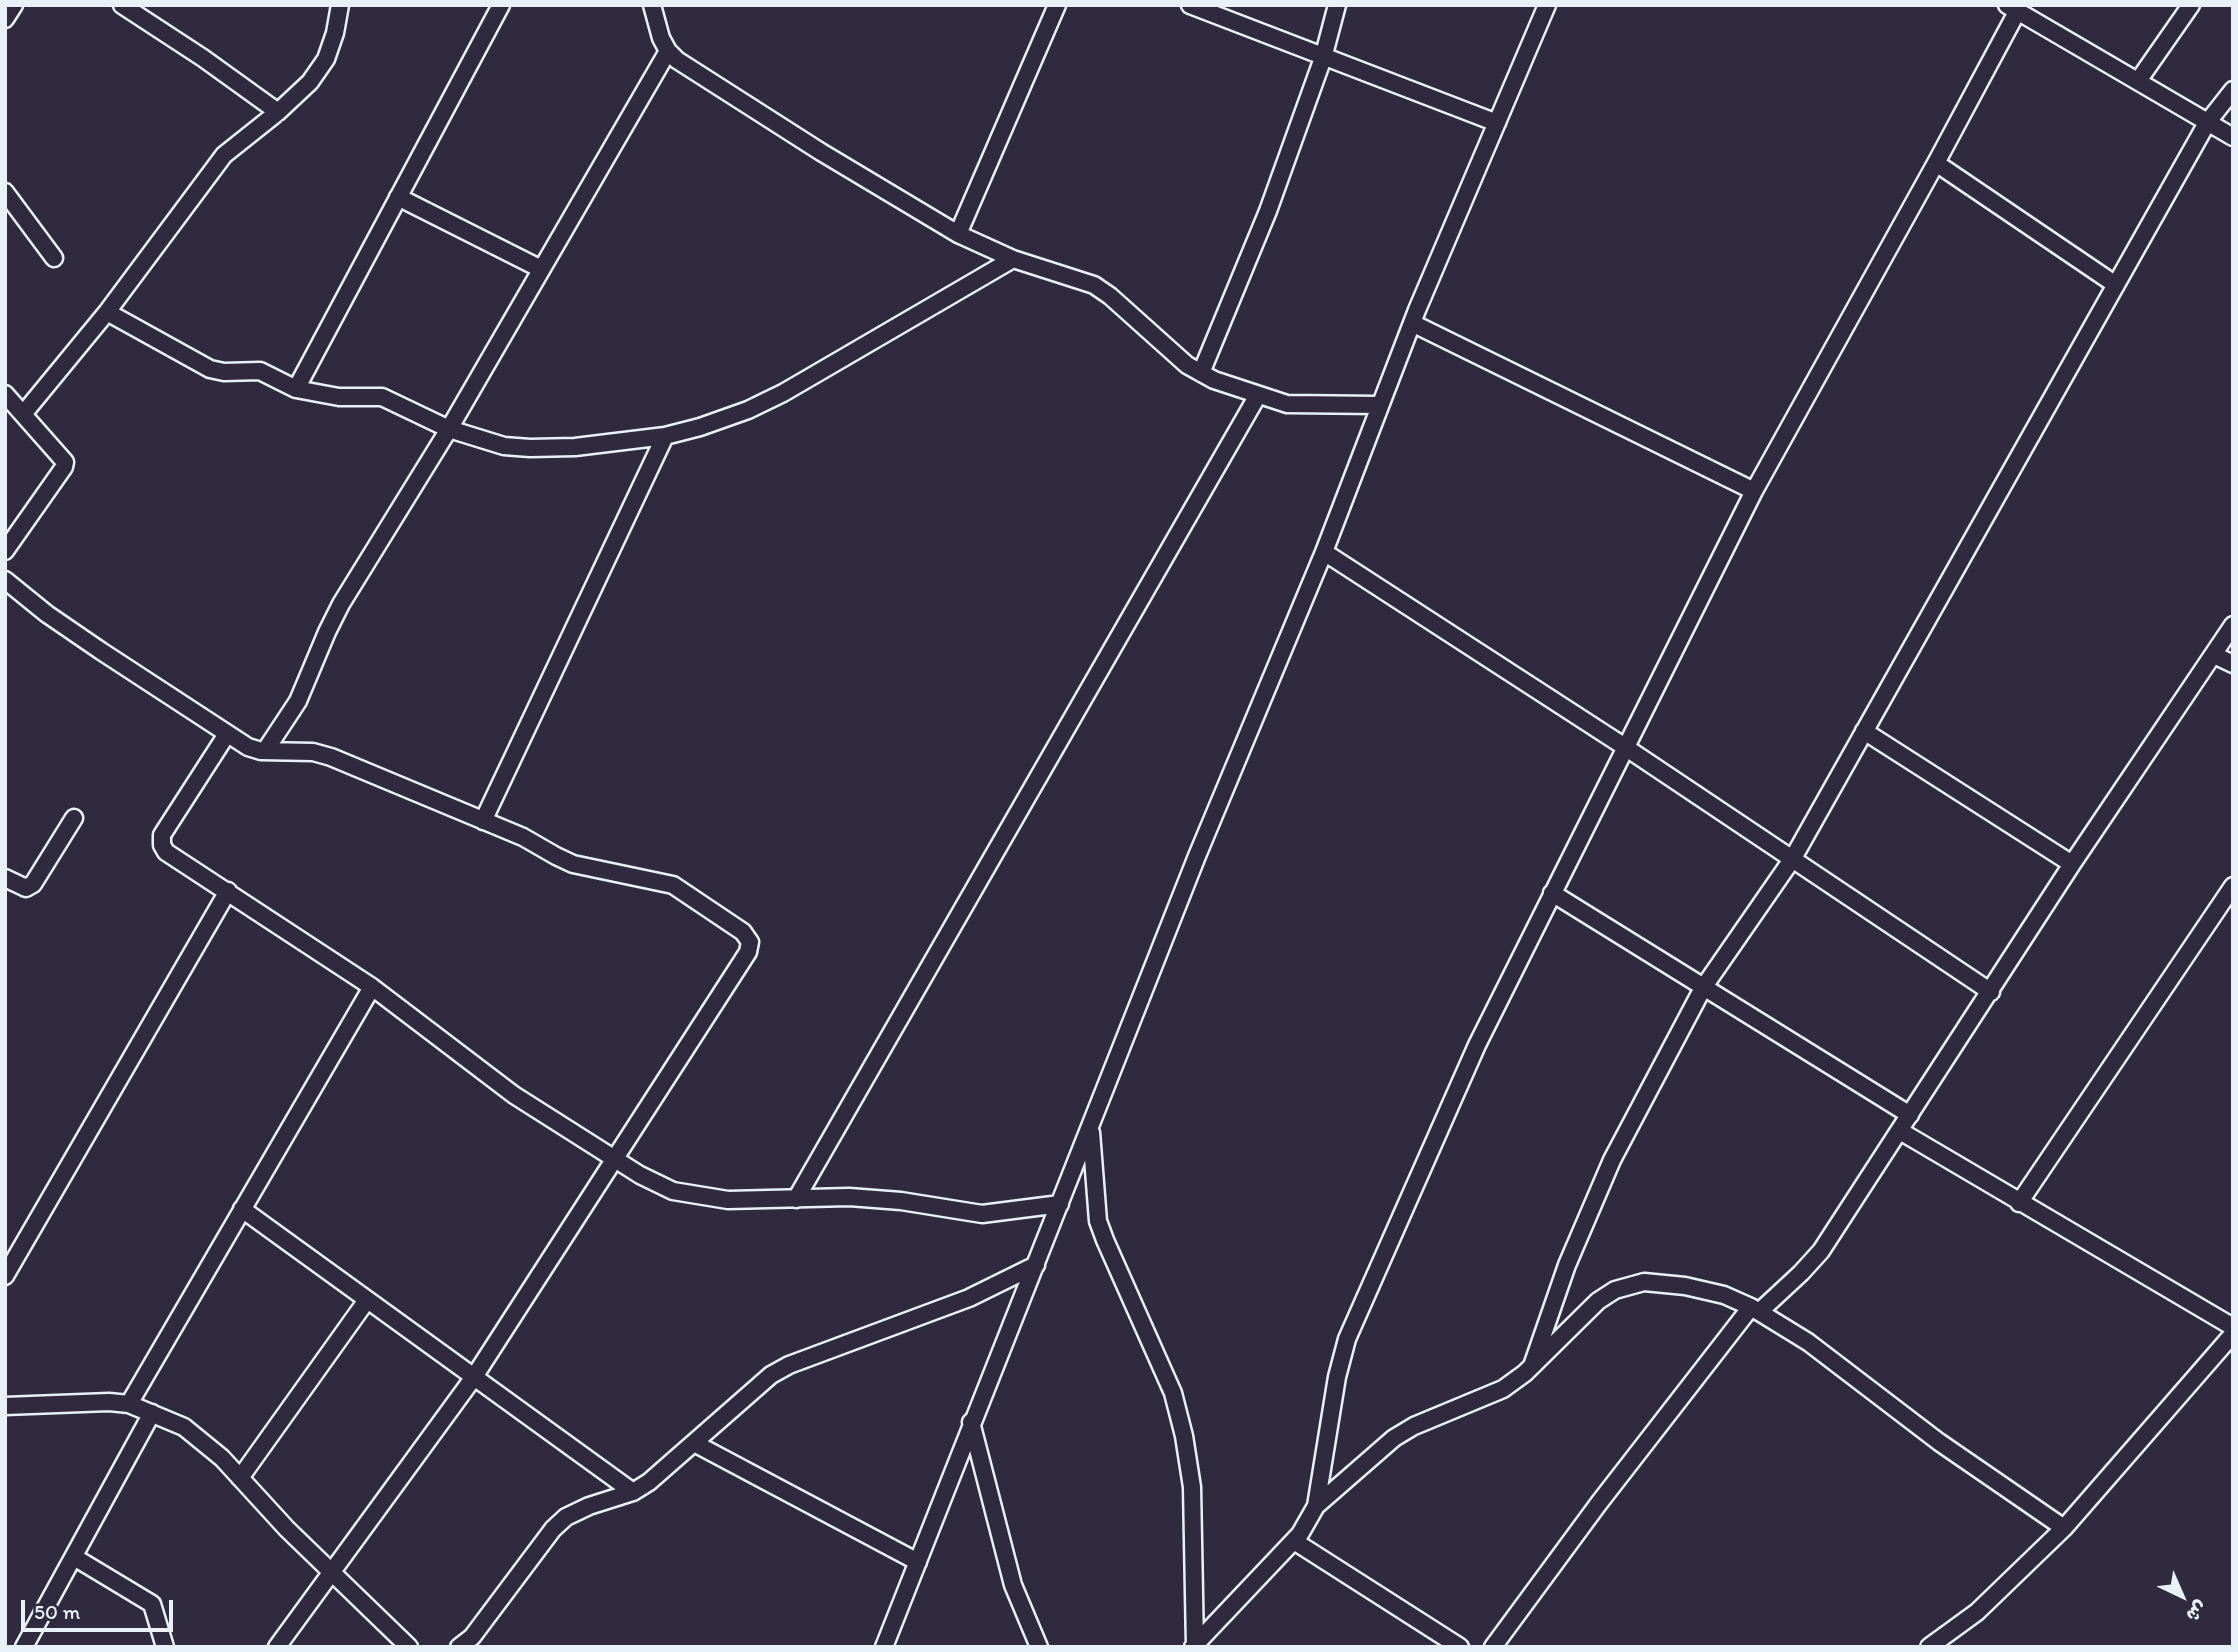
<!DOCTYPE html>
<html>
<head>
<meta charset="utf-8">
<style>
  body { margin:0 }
  #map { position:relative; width:2238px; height:1652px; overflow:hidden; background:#2f2a3d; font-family:Itim,"Playpen Sans Arabic",sans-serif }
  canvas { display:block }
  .frame { position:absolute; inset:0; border:7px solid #e8f1f8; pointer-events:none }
  .north { position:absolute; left:2147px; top:1561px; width:70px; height:70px; -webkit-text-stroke:5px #2f2a3d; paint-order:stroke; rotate:136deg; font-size:19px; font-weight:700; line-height:28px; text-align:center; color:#e8f1f8 }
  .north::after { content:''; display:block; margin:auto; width:24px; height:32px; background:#e8f1f8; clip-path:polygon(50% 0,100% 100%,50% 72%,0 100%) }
  .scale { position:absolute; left:21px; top:1600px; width:152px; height:32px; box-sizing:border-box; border:4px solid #e8f1f8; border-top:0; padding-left:9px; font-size:21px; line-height:24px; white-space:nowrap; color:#e8f1f8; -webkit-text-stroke:5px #2f2a3d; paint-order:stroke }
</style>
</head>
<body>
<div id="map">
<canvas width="2238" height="1652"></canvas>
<div class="frame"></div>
<div class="north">ش</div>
<div class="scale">50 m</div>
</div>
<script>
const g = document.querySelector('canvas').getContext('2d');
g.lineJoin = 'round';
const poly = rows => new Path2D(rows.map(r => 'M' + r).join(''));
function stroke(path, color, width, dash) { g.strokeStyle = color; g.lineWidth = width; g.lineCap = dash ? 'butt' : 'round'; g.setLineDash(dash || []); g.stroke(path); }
const minor = poly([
  [122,5,203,58,278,112],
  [652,5,661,38,668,51,677,60,821,152,958,234,1013,259,1094,285,1110,296,1187,365,1214,380,1287,404,1379,405],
  [1190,5,1497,123],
  [2007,5,2233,137],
  [5,19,14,5],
  [2138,81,2191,5],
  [1936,163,2116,285],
  [5,192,54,258],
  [398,197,541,269],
  [958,234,1057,5],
  [107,312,210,369,224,372,260,371,296,389,339,397,382,397,449,429,504,446,530,448,575,447,665,436,700,427,748,410,783,393,1013,259],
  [1412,323,1754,491],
  [1201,373,1268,211,1323,58,1337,5],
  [296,389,501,5],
  [5,394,65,462,64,467,5,551],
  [24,413,107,312,224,155,278,112,310,82,326,59,335,33,340,5],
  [1324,552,1625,747,1991,992],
  [5,580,47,614,101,651,248,747,261,751,313,752,331,757,523,837,556,856,573,864,673,885,743,932,750,942,748,952,474,1377,277,1647],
  [2214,655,2233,664],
  [1864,731,2072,864],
  [227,734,162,835,162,845,166,852,372,987,514,1095,640,1175,673,1191,728,1200,849,1197,901,1201,982,1214,1060,1204],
  [265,751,298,701,327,632,341,604,449,429,668,51],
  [483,821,665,436],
  [5,878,26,888,33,884,74,818],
  [1552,893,1910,1115],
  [1900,1131,2233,1327],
  [1091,1132,1098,1221,1105,1240,1173,1393,1184,1436,1192,1487,1195,1647],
  [796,1199,1258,395],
  [2019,1203,2233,886],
  [242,1209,633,1492],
  [5,1276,228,891],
  [1759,1312,1801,1273,1821,1251,2072,864,2233,625],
  [1532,1366,1567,1265,1612,1160,1703,988,1793,858,2207,123,2233,90],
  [129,1404,372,987],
  [5,1406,109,1402,129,1404,184,1427,222,1458,287,1529,409,1647],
  [971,1422,1013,1585,1039,1647],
  [694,1443,918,1562],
  [240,1478,367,1300],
  [1316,1506,1394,1438,1414,1426,1503,1389,1525,1373,1598,1301,1615,1290,1644,1282,1685,1286,1724,1295,1751,1307,1808,1342,1939,1442,2064,1528],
  [1294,1541,1460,1647],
  [74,1557,152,1604,165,1647],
  [24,1647,152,1413],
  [459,1647,472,1637,553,1529,566,1517,589,1506,633,1492,649,1482,771,1375,789,1365,969,1298,1036,1265],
  [884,1647,1197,856,1324,552,1417,310,1547,5],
  [1193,1647,1300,1534,1316,1506,1337,1377,1347,1339,1477,1045,1754,491,1936,163,2017,12],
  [1493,1647,1599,1503,1751,1307],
  [1929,1647,1977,1612,2064,1528,2233,1334]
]);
stroke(minor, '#e8f1f8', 21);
stroke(minor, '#2f2a3d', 16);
</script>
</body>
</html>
